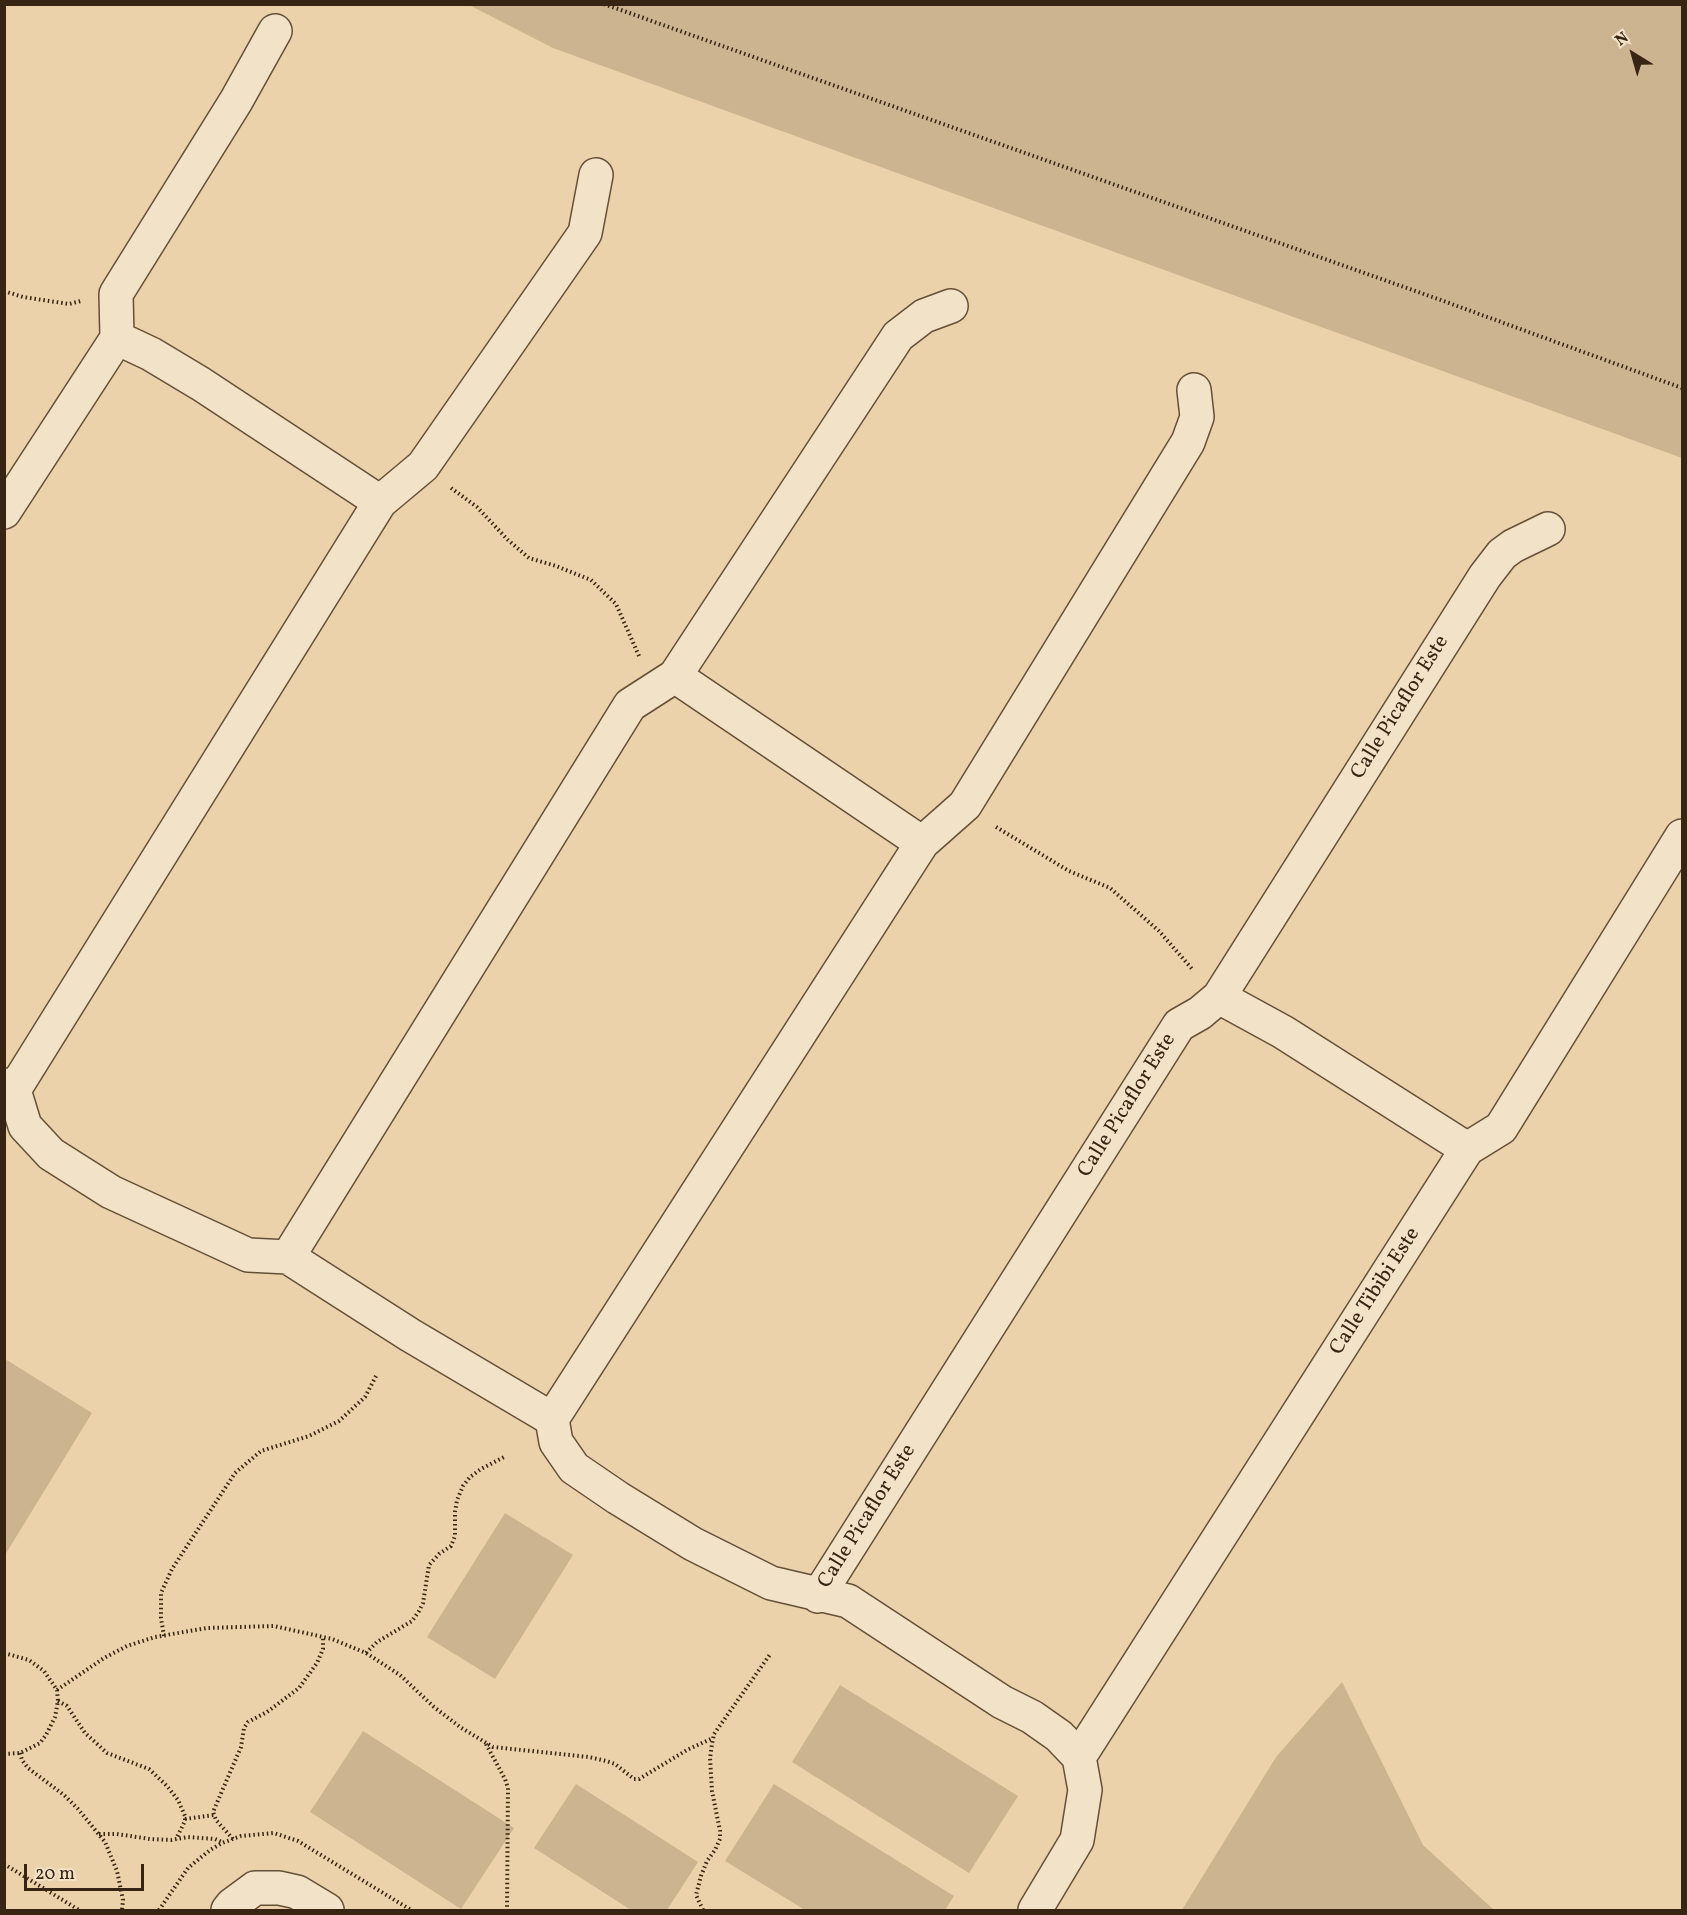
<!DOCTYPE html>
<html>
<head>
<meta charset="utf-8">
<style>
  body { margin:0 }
  #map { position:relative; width:1687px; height:1915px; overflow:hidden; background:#ebd2aa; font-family:Vollkorn,serif }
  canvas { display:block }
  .frame { position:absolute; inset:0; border:6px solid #372412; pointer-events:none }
  .north { position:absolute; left:1603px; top:24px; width:60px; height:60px; -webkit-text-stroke:4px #f2e2c8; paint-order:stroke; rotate:323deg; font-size:16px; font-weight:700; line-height:24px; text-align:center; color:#372412 }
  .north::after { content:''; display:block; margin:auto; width:21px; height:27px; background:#372412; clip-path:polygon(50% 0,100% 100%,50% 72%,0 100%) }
  .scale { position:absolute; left:24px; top:1864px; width:120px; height:27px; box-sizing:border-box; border:3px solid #372412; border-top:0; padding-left:8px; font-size:18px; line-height:21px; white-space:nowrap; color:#372412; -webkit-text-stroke:4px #f2e2c8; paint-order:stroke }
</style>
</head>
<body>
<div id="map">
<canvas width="1687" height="1915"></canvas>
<div class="frame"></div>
<div class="north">N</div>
<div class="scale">20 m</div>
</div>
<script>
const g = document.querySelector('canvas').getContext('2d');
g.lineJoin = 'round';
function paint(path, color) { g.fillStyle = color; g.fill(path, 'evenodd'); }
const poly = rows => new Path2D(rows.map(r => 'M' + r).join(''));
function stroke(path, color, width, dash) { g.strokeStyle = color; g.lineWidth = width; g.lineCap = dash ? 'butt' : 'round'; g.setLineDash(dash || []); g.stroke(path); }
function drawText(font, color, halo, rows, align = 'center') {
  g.font = font + ' Vollkorn,serif'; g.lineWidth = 6; g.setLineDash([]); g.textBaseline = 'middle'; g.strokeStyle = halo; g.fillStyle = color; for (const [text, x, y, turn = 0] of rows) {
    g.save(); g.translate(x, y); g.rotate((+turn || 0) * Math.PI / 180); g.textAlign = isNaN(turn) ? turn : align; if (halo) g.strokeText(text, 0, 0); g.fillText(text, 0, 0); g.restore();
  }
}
const green = poly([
  [469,5,1682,5,1682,458,553,48],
  [5,1359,92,1413,5,1555],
  [505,1513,573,1555,495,1679,427,1637],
  [1342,1682,1423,1845,1494,1910,1182,1910,1276,1757],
  [840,1685,1018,1796,969,1873,792,1762],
  [363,1731,514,1828,461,1909,310,1812],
  [576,1784,698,1862,667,1910,631,1910,534,1848],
  [774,1784,954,1896,945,1910,805,1910,725,1861]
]);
const path = poly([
  [604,4,1449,303,1682,388],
  [4,291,23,297,69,304,81,301],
  [451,488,477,507,508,540,529,558,556,566,591,580,616,604,639,656],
  [996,827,1069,871,1110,888,1159,931,1193,970],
  [164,1636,161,1618,161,1593,172,1569,235,1473,261,1451,309,1436,339,1421,365,1397,376,1376],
  [4,1653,29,1660,44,1671,57,1690,58,1701,55,1717,46,1735,40,1743,20,1753,4,1754],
  [366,1653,377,1642,412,1621,419,1611,423,1603,429,1565,439,1554,451,1546,455,1536,455,1512,457,1500,463,1486,470,1477,481,1469,506,1456],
  [57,1690,104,1658,127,1646,155,1637,207,1628,274,1626,332,1639,366,1653,400,1675,434,1707,460,1727,493,1747,589,1757,606,1761,615,1764,634,1779,639,1779,687,1750,713,1738],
  [58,1701,67,1706,85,1733,107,1753,149,1769,167,1786,178,1800,185,1816,185,1821,176,1839],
  [486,1744,505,1779,508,1788,507,1910],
  [20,1753,22,1760,28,1768,64,1795,78,1809,105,1842,117,1871,123,1900,122,1910],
  [185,1819,214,1815],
  [99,1834,117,1834,150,1839,171,1840,188,1837,215,1839,222,1842],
  [233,1839,216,1820,213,1812,241,1747,244,1728,248,1722,267,1712,299,1688,317,1663,323,1649,323,1637],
  [4,1864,79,1910],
  [159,1910,188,1868,210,1850,222,1843,241,1836,274,1833,298,1841,411,1910],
  [703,1910,696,1895,701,1876,707,1861,715,1850,720,1839,720,1831,712,1791,710,1758,712,1744,714,1734,771,1653]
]);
const street = poly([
  [117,338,151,354,201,384,380,502],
  [4,512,117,338,116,294,236,101,275,31],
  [675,676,922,843],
  [1219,997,1283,1032,1467,1149],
  [4,1085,14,1090,25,1126,51,1154,111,1192,248,1255,288,1257,410,1335,552,1419,556,1442,574,1468,618,1498,693,1544,771,1583,848,1601,1002,1702,1032,1717,1059,1736,1079,1757],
  [14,1090,380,502,423,466,585,233,596,175],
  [288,1257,630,705,675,676,898,336,924,316,951,306],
  [552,1419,922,843,965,805,1188,442,1197,417,1194,390],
  [818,1596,1179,1025,1200,1013,1219,997,1485,576,1502,554,1513,546,1548,529],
  [1079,1757,1467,1149,1501,1128,1682,836],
  [228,1910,232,1905,255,1888,279,1888,297,1892,327,1910],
  [1035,1910,1077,1840,1085,1790,1079,1757]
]);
const streetNames = [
  ["Calle Picaflor Este",1401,708,-58],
  ["Calle Picaflor Este",1128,1106,-58],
  ["Calle Tibibi Este",1376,1292,-57],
  ["Calle Picaflor Este",868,1517,-58]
];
paint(green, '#ccb490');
stroke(street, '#645038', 36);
stroke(path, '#372412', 4, [1.5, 3]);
stroke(street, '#f2e2c8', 33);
drawText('21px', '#372412', '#f2e2c8', streetNames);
</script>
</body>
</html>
